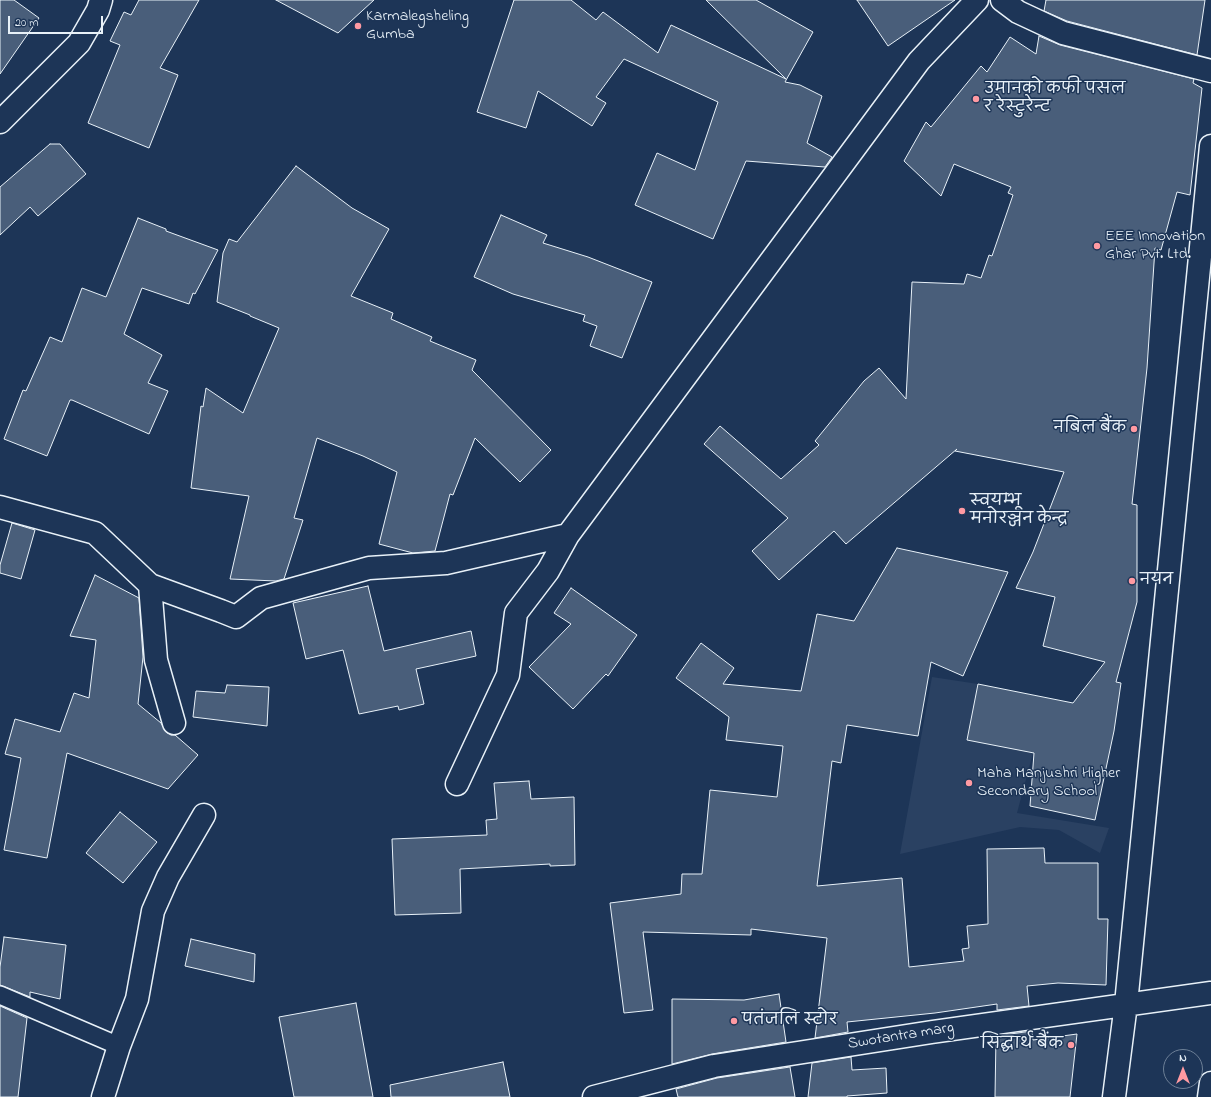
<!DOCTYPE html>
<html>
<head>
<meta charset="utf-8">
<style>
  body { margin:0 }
  #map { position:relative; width:1211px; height:1097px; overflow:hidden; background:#1d3557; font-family:"Indie Flower",sans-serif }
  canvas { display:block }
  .north { position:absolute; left:1163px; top:1049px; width:40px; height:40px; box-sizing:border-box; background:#1d3557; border:1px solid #6e8097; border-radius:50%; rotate:0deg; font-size:11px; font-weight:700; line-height:16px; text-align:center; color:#e8f1f8 }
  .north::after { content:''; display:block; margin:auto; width:14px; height:18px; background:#ff9aa2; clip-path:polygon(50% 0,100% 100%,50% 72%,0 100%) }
  .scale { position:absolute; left:8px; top:16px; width:95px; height:18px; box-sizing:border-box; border:2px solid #e8f1f8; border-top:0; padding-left:5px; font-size:12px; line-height:14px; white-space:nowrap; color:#e8f1f8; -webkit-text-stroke:3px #1d3557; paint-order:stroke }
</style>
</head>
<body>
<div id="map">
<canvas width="1211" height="1097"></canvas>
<div class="north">N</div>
<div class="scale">20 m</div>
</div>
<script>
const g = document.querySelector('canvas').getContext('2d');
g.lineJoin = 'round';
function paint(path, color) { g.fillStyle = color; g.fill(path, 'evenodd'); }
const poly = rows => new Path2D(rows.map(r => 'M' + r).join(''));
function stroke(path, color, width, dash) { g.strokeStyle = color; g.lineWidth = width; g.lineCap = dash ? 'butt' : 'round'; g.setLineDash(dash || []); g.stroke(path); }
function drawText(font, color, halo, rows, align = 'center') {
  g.font = font + ' "Indie Flower","Playpen Sans Deva",sans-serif'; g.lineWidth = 3; g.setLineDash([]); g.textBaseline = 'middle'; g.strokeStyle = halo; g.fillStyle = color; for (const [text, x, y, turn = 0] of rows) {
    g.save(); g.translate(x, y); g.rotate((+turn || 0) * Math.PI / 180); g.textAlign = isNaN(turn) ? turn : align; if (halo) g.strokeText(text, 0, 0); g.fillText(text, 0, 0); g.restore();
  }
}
const built = poly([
  [932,677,978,684,974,707,1039,720,1033,753,1017,813,1109,828,1100,853,1059,830,1020,827,900,854]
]);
const building = poly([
  [0,0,14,0,39,18,0,74,0,0],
  [139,0,199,0,160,68,178,75,149,148,88,123,120,45,110,41,124,12,131,15,139,0],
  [276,0,374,0,338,33,276,0],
  [514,0,571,0,596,20,603,12,658,53,671,25,786,79,706,0,756,0,813,32,785,82,800,85,822,96,807,143,832,157,825,167,746,161,713,239,635,205,657,153,695,170,718,102,624,59,596,97,606,103,592,126,538,91,526,128,477,112,514,0],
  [857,0,955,0,888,46,857,0],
  [1046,0,1205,0,1197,55,1067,21,1044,11,1046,0],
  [1039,36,1060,45,1194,79,1193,83,1202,88,1190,195,1177,192,1161,250,1155,248,1147,368,1132,504,1137,505,1137,602,1116,682,1121,683,1114,731,1095,820,1030,806,1034,753,967,740,978,684,1073,703,1105,662,1043,646,1055,597,1016,588,1033,552,1064,472,955,451,957,449,846,544,834,531,779,580,752,551,788,518,704,444,720,426,781,479,819,445,815,441,864,381,879,368,906,399,912,282,964,284,967,274,981,278,989,255,992,256,1013,195,1008,193,1011,187,954,164,941,196,904,161,926,122,931,127,981,66,987,72,1010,37,1036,54,1039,36],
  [50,144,60,144,86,174,38,216,30,207,0,235,0,187,50,144],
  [296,166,352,208,389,229,351,296,393,313,391,319,432,337,430,341,476,360,472,370,551,450,520,482,475,438,453,495,450,494,435,551,413,553,379,544,397,472,363,456,317,438,294,518,303,520,284,579,276,581,230,579,249,496,191,488,201,406,203,407,206,388,243,413,279,328,250,316,250,315,217,302,223,253,229,239,237,242,296,166],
  [501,215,547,235,543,243,588,257,652,282,622,358,590,346,597,326,583,321,585,315,513,294,474,277,501,215],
  [138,218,166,229,166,231,218,250,195,294,193,293,189,304,142,288,124,334,162,355,148,383,168,391,149,434,72,400,70,400,47,456,4,439,23,390,26,391,50,337,62,342,82,288,106,297,138,218],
  [12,523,35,530,21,579,0,573,0,565,12,523],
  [897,548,1008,572,963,676,931,662,918,736,847,725,841,763,832,761,817,886,902,878,909,967,964,961,962,949,969,948,967,926,988,924,987,849,1044,848,1045,863,1098,863,1098,919,1108,919,1106,985,1058,983,1027,986,1029,1006,997,1010,997,1004,935,1013,847,1022,848,1032,815,1038,827,938,751,929,751,935,643,932,653,1010,624,1013,610,903,681,894,682,874,702,874,710,790,777,797,783,746,726,740,729,717,676,678,701,643,734,668,723,684,801,691,817,614,854,621,897,548],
  [95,575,139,598,143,657,138,704,161,723,166,732,171,735,175,735,198,755,168,789,67,753,47,858,4,850,21,758,5,754,15,719,60,732,74,693,89,698,96,640,70,636,95,575],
  [368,586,384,651,471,631,476,656,416,669,424,704,399,710,398,706,359,714,343,650,306,659,293,603,368,586],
  [571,588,637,635,608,676,606,674,573,709,529,667,571,624,554,613,571,588],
  [227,685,269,687,267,726,193,717,196,691,225,693,227,685],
  [529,781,531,799,574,797,575,865,550,866,550,864,460,869,461,913,395,915,392,839,487,835,486,820,497,819,494,783,529,781],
  [120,812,157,842,123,883,86,853,120,812],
  [4,937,66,945,60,999,30,992,30,997,0,985,0,967,4,937],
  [191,939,255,954,254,982,185,966,191,939],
  [779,994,786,1042,712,1054,672,1064,672,999,744,1000,779,994],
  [356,1003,373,1097,294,1097,279,1017,356,1003],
  [0,1006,27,1018,18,1097,0,1097,0,1006],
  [1032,1031,1033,1040,1077,1034,1070,1097,995,1097,996,1036,1032,1031],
  [851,1057,852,1070,886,1068,887,1093,847,1096,847,1097,808,1097,812,1063,851,1057],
  [503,1062,510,1097,391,1097,390,1085,503,1062],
  [790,1067,795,1097,678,1097,676,1089,717,1078,790,1067]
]);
const lane = poly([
  [0,995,119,1046]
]);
const street = poly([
  [0,122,79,43,98,10,101,0],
  [0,507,95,533,150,585,221,611,236,617,261,598,369,568,446,563,568,535],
  [150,585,156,660,174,723],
  [457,784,508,675,516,613,548,571,568,535,919,61,977,0],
  [103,1097,119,1046,137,999,153,911,168,877,204,815],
  [594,1097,714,1066,932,1032,1211,993],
  [1114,1097,1126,1004,1211,146]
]);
const secondary = poly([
  [1002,0,1018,12,1063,33,1211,71]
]);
const highway = poly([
  [1209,1097,1211,1083]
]);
const markers = [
  [358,26,4,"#ff9aa2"],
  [976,99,4,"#ff9aa2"],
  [1097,246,4,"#ff9aa2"],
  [1134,429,4,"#ff9aa2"],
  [962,511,4,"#ff9aa2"],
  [1132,581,4,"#ff9aa2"],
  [969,783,4,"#ff9aa2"],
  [734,1021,4,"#ff9aa2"],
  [1071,1045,4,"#ff9aa2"]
];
const poiNames = [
  ["Karmalegsheling",366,17],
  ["Gumba",366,35],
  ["उमानको कफी पसल",984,90],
  ["र रेस्टुरेन्ट",984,108],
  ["EEE Innovation",1105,237],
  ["Ghar Pvt. Ltd.",1105,255],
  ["नबिल बैंक",1126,429,"right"],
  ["स्वयम्भू",970,502],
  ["मनोरञ्जन केन्द्र",970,520],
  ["नयन",1140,581],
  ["Maha Manjushri Higher",977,774],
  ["Secondary School",977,792],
  ["पतंजलि स्टोर",742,1021],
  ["सिद्धार्थ बैंक",1063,1045,"right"]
];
const streetNames = [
  ["Swotantra marg",901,1037,-9]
];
paint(built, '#2a4162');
paint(building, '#495e7a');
stroke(building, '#e8f1f8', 1);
stroke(lane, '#e8f1f8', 20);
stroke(street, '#e8f1f8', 25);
stroke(secondary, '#e8f1f8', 25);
stroke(highway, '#e8f1f8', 25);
stroke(lane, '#1d3557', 17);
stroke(street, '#1d3557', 22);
stroke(secondary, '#1d3557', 22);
stroke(highway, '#1d3557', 22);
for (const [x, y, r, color] of markers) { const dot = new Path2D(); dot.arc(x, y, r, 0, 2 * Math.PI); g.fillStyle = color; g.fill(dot); stroke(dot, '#1d3557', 1.5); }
drawText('16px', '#e8f1f8', '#1d3557', poiNames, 'left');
drawText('16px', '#e8f1f8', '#1d3557', streetNames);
</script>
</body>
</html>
